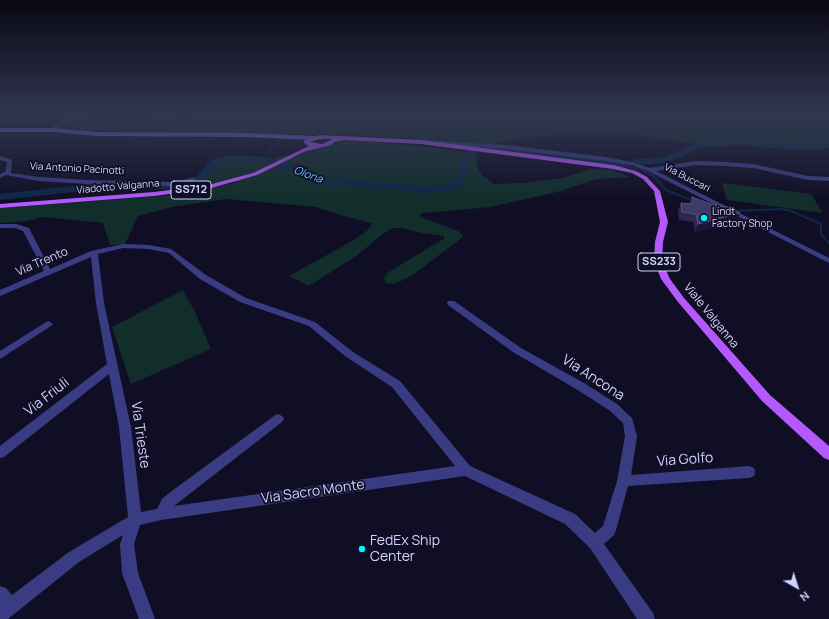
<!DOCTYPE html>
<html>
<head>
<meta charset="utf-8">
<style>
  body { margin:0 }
  #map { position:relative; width:829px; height:619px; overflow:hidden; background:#100e24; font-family:Manrope,sans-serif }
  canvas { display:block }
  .north { position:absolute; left:777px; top:567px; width:40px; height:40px; -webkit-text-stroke:3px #100e24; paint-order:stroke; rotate:141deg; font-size:11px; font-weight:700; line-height:16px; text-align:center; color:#d3d1ff }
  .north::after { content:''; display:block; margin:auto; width:14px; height:18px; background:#d3d1ff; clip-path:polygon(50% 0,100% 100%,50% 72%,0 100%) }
</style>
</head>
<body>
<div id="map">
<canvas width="829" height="619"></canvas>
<div class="north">N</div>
</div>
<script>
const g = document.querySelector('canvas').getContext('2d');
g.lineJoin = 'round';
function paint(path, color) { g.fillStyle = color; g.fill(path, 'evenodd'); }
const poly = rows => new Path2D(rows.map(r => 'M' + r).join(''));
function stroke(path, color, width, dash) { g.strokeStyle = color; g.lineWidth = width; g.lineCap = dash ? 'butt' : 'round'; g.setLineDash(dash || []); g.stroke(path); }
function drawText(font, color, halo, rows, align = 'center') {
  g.font = font + ' Manrope,sans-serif'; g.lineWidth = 3.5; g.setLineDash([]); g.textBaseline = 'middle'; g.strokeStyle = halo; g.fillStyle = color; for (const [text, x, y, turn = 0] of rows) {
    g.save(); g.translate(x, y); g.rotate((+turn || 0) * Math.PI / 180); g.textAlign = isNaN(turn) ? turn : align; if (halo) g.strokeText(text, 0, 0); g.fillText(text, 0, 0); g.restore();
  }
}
const green = poly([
  [93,114,95,114,82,122,84,124,168,117,180,119,228,114,829,114,829,148,812,150,767,148,742,144,716,147,633,134,595,133,561,135,519,138,493,144,352,135,106,131,73,129,66,126,67,121,74,117],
  [352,140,418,146,476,153,478,169,483,176,494,184,521,183,563,178,591,169,612,170,630,177,596,179,561,191,491,207,422,213,420,215,421,217,458,231,463,236,463,237,414,274,401,281,392,284,386,283,384,278,387,273,440,241,444,239,444,236,421,233,402,228,393,228,383,234,356,256,309,286,289,276,354,240,368,230,372,223,344,216,316,207,225,199,172,207,138,216,125,244,110,245,103,223,43,217,27,221,0,223,0,208,174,195,213,188,238,182,209,183,192,181,210,164,222,157,243,156,273,159,281,156,298,156,313,148,328,146,339,141],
  [722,183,811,194,823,213,727,200],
  [183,290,195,312,211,349,131,384,112,327]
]);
const streamFar1 = poly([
  [284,134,290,127,296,114],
  [268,153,281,138],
  [623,165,645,171]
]);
const stream = poly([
  [642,170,652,175,666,190,694,201],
  [735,211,782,209,791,211,821,224,821,234,829,243]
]);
const river = poly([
  [716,139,754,139,796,143,829,140,829,146,796,149,754,145,716,145,701,148,667,163,636,165,631,162,636,159,665,157,695,144,716,139],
  [479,145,493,145,623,162,627,161,632,164,630,166,623,168,493,151,480,151,470,156,464,185,447,191,429,193,324,184,266,163,230,161,217,164,200,185,185,190,109,188,0,200,0,194,109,182,184,184,192,181,211,160,230,155,267,157,325,178,429,187,445,185,455,181,463,153,468,149,479,145]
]);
const street = poly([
  [74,114,79,114,66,121,55,131,51,131,51,129,62,119,74,114],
  [423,140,507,145,606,157,632,162,650,168,696,161,725,162,753,164,808,176,829,177,829,181,808,180,753,168,725,166,696,165,656,171,829,258,829,263,648,171,631,165,606,161,507,149,421,143,421,141,423,140],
  [0,156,12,160,11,173,39,177,87,180,172,182,185,180,193,177,196,179,188,183,172,186,87,184,39,181,6,175,0,178,0,174,6,171,7,162,0,160,0,156],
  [0,224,16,224,29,228,50,269,91,251,123,244,149,245,171,249,206,275,246,298,315,322,353,352,400,381,470,466,575,514,595,533,603,526,617,481,625,436,623,423,609,410,576,389,513,352,448,305,447,303,448,301,454,301,521,348,584,383,617,404,632,418,637,436,631,475,749,466,754,468,755,472,754,476,749,478,628,486,616,530,614,535,604,544,653,613,655,619,637,619,590,548,565,524,465,476,161,520,140,525,134,544,138,573,155,619,139,619,122,573,120,544,123,535,79,562,8,619,0,619,0,586,6,588,12,595,69,552,128,517,119,427,109,374,4,457,0,458,0,446,107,364,96,303,91,257,0,296,0,290,44,271,23,231,15,228,0,228,0,224],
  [123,248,149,249,169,253,200,279,240,302,309,326,345,356,392,387,455,466,174,506,282,422,284,419,282,416,278,414,274,416,169,493,162,499,157,509,141,512,131,427,104,303,98,254,123,248],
  [48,321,53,324,51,326,0,359,0,351,48,321]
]);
const secondary = poly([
  [0,128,53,128,98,132,246,133,316,136,319,138,316,140,246,137,98,136,53,132,0,132,0,128]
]);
const primary = poly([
  [320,135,421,140,613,165,636,171,647,177,660,191,668,222,663,242,662,261,670,279,684,298,770,395,829,446,829,460,824,458,762,401,678,302,661,279,654,261,655,242,660,222,654,191,643,179,632,173,613,169,421,144,344,140,334,142,331,145,306,151,257,175,208,189,154,196,0,208,0,204,154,192,208,185,253,173,309,146,304,143,304,141,309,138,320,135],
  [320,139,333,139,322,144,310,142,320,139]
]);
const wall = poly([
  [692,197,737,221,695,232,693,222,679,220,678,211,681,203,689,204]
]);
const shadedWall = poly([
  [740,213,737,221,695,232,698,224]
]);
const building = poly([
  [692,197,714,205,728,207,740,213,698,224,696,214,682,212,681,203,693,204,692,197]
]);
const markers = [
  [704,218,4,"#01f5fb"],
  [362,549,4,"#01f5fb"]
];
const farStreetnames = [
  ["Via Antonio Pacinotti",77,169,3],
  ["Via Buccari",687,178,27],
  ["Viadotto Valganna",118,187,-5]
];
const farPoinames = [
  ["Lindt",712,212],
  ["Factory Shop",712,224]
];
const farWaternames = [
  ["Olona",308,175,20]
];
const shields = [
  [191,190,40],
  [659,262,42]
];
const shieldNames = [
  ["SS712",191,190],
  ["SS233",659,262]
];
const streetNames = [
  ["Via Trento",42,262,-23],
  ["Viale Valganna",711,316,51]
];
const nearStreetnames = [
  ["Via Ancona",593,378,33],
  ["Via Friuli",47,397,-38],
  ["Via Trieste",140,435,82],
  ["Via Golfo",685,460,-4],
  ["Via Sacro Monte",313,492,-8]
];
const nearPoinames = [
  ["FedEx Ship",370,541],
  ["Center",370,557]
];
paint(green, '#112e2b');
stroke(streamFar1, '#0d2849', 1.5);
stroke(stream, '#0d2849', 2);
paint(river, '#0d2849');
paint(street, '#393c83');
paint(secondary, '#6971fe');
paint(primary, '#b459fe');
paint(wall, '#2d2752');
paint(shadedWall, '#1a1538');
paint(building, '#3e3965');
stroke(building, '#56517d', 1);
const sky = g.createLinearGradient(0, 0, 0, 201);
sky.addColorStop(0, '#090814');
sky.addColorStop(0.57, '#313650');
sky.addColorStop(1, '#31365000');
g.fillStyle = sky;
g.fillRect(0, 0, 829, 201);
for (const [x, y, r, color] of markers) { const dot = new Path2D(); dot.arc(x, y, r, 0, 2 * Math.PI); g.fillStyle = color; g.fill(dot); stroke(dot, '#100e24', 1.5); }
drawText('10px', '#d3d1ff', '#100e24', farStreetnames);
drawText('10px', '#d3d1ff', '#100e24', farPoinames, 'left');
drawText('italic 11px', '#60c1fe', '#100e24', farWaternames);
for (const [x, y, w] of shields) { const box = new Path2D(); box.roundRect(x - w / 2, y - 9, w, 18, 3); g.fillStyle = '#100e24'; g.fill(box); stroke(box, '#d3d1ff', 1); }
drawText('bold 11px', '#d3d1ff', null, shieldNames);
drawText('12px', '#d3d1ff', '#100e24', streetNames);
drawText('14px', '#d3d1ff', '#100e24', nearStreetnames);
drawText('14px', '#d3d1ff', '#100e24', nearPoinames, 'left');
</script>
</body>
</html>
